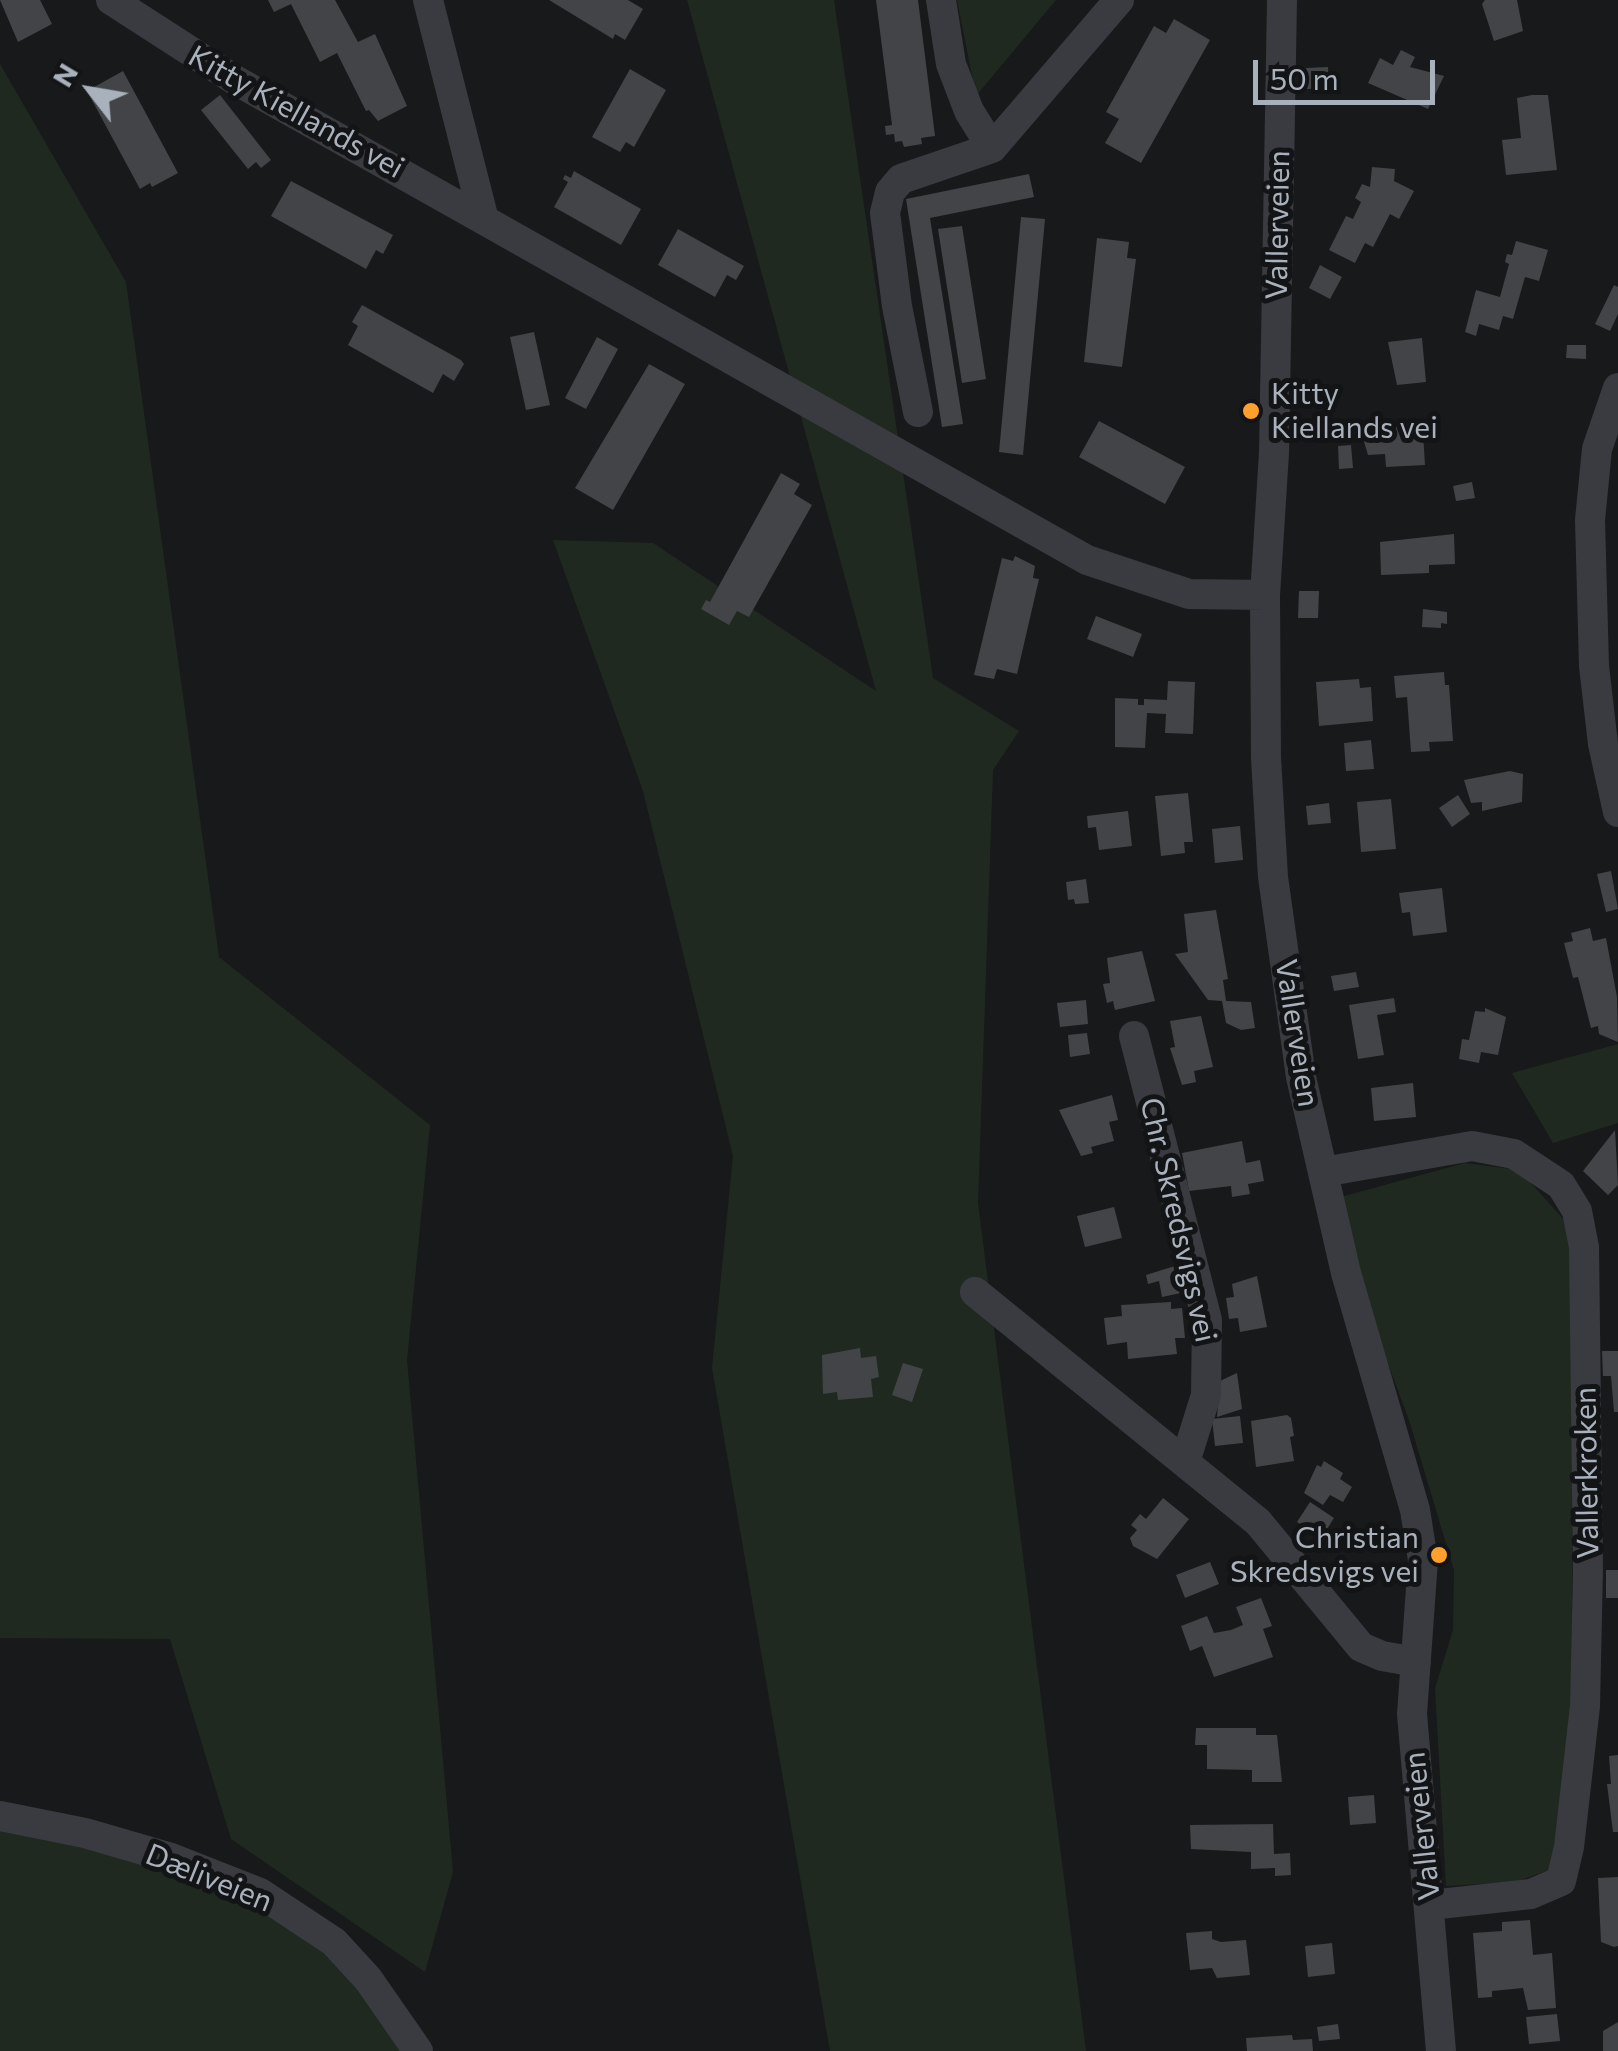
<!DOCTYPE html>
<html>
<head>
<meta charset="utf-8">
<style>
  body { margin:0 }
  #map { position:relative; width:1618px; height:2051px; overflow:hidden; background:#18191b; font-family:Commissioner,sans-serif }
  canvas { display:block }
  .north { position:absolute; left:40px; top:40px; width:100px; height:100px; -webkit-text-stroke:8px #131416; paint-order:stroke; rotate:301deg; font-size:28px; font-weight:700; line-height:40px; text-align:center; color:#a9b1bc }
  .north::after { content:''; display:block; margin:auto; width:35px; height:45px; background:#a9b1bc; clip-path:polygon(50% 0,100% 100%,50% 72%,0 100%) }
  .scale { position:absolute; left:1253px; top:60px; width:182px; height:45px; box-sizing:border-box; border:5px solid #a9b1bc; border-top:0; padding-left:12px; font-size:30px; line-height:35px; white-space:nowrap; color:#a9b1bc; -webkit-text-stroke:8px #131416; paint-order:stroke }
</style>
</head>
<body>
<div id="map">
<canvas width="1618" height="2051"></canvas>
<div class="north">N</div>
<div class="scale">50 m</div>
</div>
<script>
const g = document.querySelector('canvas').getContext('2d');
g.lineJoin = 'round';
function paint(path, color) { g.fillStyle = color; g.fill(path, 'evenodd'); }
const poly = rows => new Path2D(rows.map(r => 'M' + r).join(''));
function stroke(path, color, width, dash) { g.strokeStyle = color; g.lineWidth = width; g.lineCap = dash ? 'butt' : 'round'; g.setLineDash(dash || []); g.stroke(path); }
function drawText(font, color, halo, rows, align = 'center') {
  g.font = font + ' Commissioner,sans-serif'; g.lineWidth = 10; g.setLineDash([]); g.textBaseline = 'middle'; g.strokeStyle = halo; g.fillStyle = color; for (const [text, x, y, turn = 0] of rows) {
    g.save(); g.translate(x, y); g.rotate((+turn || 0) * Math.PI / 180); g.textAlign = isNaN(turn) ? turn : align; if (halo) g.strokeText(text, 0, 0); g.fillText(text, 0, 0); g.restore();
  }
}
const green = poly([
  [687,0,834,0,933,678,1019,731,993,770,978,1203,1086,2051,830,2051,712,1368,733,1156,643,791,553,540,653,543,876,691],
  [957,0,1056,0,976,96],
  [0,64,126,282,219,957,430,1125,407,1360,453,1872,425,1972,231,1839,170,1639,0,1638],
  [1618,1044,1618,1123,1553,1143,1512,1073],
  [1465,1163,1519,1170,1568,1224,1575,1301,1570,1803,1551,1869,1516,1882,1446,1886,1435,1688,1453,1630,1454,1570,1409,1420,1355,1275,1337,1198],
  [0,1827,173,1862,338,1950,401,2051,0,2051]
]);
const building = poly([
  [0,0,40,0,52,24,18,42],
  [268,0,335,0,358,42,375,34,407,106,378,121,369,110,366,111,337,53,320,62,291,4,274,12],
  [549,0,628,0,643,9,625,40,615,34,613,39],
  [876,0,918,0,935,136,921,138,922,144,904,147,902,141,895,142,894,134,886,135,885,126,892,125],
  [1485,0,1517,0,1523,31,1494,41,1482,4],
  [1174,19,1210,40,1141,163,1105,143,1119,119,1106,112,1154,26,1166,33],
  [1401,50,1415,57,1410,67,1444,76,1428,109,1368,83,1380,58,1393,65],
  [1328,67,1329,88,1307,89,1306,68],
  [630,69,666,90,634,147,626,142,620,152,592,137],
  [123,71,178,173,152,187,150,183,140,189,87,91],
  [220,95,271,160,261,168,256,162,248,169,201,110],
  [1532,95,1548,95,1557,170,1506,175,1502,140,1521,138,1517,98],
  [1372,167,1395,169,1394,181,1414,191,1399,219,1390,214,1373,247,1365,243,1355,263,1329,250,1346,216,1353,219,1361,202,1355,198,1362,184,1370,187],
  [574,171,641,209,621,245,554,207,568,182,563,179,565,175,571,178],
  [1029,174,1034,197,930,218,963,424,942,427,906,199],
  [291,181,393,235,383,254,376,250,366,269,271,216],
  [1021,217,1045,219,1023,455,999,452],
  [962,226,986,379,962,383,938,229],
  [678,229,744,266,736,280,727,275,715,297,658,265],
  [1097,238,1129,242,1127,258,1136,259,1122,367,1084,362],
  [1516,241,1548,250,1539,281,1525,277,1513,319,1503,316,1499,330,1479,324,1476,336,1465,332,1476,290,1500,297,1509,264,1505,262,1507,254,1512,255],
  [1320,265,1342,277,1330,299,1309,288],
  [1614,285,1618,287,1618,314,1610,331,1595,324],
  [362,305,461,360,464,364,454,381,443,374,433,393,348,345,358,326,352,322],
  [534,332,550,405,526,410,510,337],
  [597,337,618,349,586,409,565,398],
  [1422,338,1426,382,1397,385,1388,342],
  [1567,345,1586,345,1586,359,1566,358],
  [649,364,685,384,613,510,575,488],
  [1099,421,1185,467,1165,504,1079,457],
  [1413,421,1414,434,1423,433,1425,465,1386,467,1385,454,1368,455,1363,438,1393,435,1392,422],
  [1351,445,1353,468,1339,469,1338,446],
  [781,473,800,484,794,494,812,505,749,617,737,611,729,625,701,609,706,600,710,602],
  [1472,482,1475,498,1456,501,1453,486],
  [1454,534,1455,564,1429,565,1429,573,1381,575,1380,542],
  [1015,556,1035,566,1033,578,1039,579,1017,674,997,669,994,679,974,675,1002,558,1013,561],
  [1299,591,1319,591,1318,618,1298,618],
  [1423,609,1447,612,1447,624,1441,623,1441,628,1422,627],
  [1096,616,1142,634,1133,657,1087,639],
  [1444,672,1445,685,1449,685,1453,741,1429,742,1430,751,1411,752,1407,697,1396,698,1394,676],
  [1359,679,1360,688,1371,687,1373,721,1319,726,1316,682],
  [1168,681,1195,682,1193,734,1165,733,1166,714,1147,713,1145,748,1115,747,1115,698,1138,699,1138,705,1144,705,1144,699,1167,700],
  [1371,740,1374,769,1346,771,1344,743],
  [1510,771,1523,774,1522,802,1482,811,1482,802,1471,803,1464,780],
  [1188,793,1193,842,1184,842,1185,853,1161,856,1155,796],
  [1458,795,1470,814,1452,827,1439,808],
  [1391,799,1396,849,1361,852,1357,802],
  [1329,803,1331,823,1308,825,1306,806],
  [1128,811,1132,846,1099,850,1096,827,1088,828,1087,816],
  [1240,826,1243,860,1215,863,1212,829],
  [1611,871,1618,909,1606,912,1597,874],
  [1086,879,1089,903,1075,904,1074,899,1068,900,1066,882],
  [1442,888,1447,932,1413,936,1410,912,1402,913,1399,893],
  [1216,910,1228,979,1223,980,1226,1001,1251,1002,1255,1028,1241,1030,1226,1023,1222,1001,1208,1000,1175,954,1188,952,1184,914],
  [1590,928,1593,941,1606,938,1617,997,1618,1042,1599,1034,1598,1026,1591,1028,1578,977,1573,978,1564,943,1573,941,1571,933],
  [1142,951,1155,1001,1115,1010,1113,1001,1107,1003,1103,984,1110,983,1107,958],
  [1356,972,1359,987,1334,991,1331,976],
  [1394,998,1396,1012,1377,1015,1384,1055,1358,1059,1349,1005],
  [1086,1000,1088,1024,1060,1027,1057,1003],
  [1485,1008,1506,1017,1498,1055,1481,1052,1479,1063,1459,1059,1462,1039,1469,1040,1475,1011,1485,1012],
  [1201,1016,1213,1067,1194,1071,1196,1082,1182,1085,1170,1048,1175,1047,1170,1021],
  [1087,1033,1090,1054,1070,1057,1068,1035],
  [1413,1083,1416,1117,1374,1121,1371,1088],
  [1112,1095,1118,1120,1109,1122,1114,1141,1091,1147,1093,1153,1081,1156,1059,1110],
  [1615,1130,1618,1185,1608,1195,1583,1171],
  [1242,1141,1246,1163,1260,1160,1264,1181,1248,1184,1250,1194,1232,1197,1231,1186,1189,1191,1182,1153],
  [1114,1207,1122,1238,1085,1247,1077,1216],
  [1175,1266,1181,1293,1162,1297,1159,1281,1148,1284,1146,1275],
  [1257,1276,1267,1327,1240,1332,1238,1318,1229,1319,1226,1298,1234,1297,1232,1284],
  [1171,1302,1171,1309,1182,1308,1185,1338,1175,1338,1177,1354,1128,1359,1127,1342,1107,1345,1104,1318,1122,1316,1121,1305],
  [860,1348,861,1358,876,1356,879,1377,871,1379,873,1397,838,1400,837,1392,823,1394,822,1355],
  [1602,1351,1618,1351,1618,1412,1614,1412,1611,1376,1603,1376],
  [903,1363,923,1369,912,1402,892,1395],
  [1237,1373,1242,1409,1217,1417,1220,1381],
  [1287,1415,1291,1418,1294,1436,1290,1437,1294,1461,1256,1467,1251,1421],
  [1240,1416,1243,1443,1215,1446,1212,1419],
  [1324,1461,1343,1473,1340,1479,1352,1487,1343,1502,1330,1495,1323,1505,1304,1493,1317,1465,1321,1467],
  [1163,1498,1189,1519,1157,1559,1133,1546,1130,1538,1137,1530,1131,1525,1140,1514,1146,1519],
  [1310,1502,1334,1518,1322,1537,1297,1522],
  [1210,1562,1219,1584,1185,1598,1176,1575],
  [1606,1570,1618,1570,1618,1598,1606,1598],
  [1261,1598,1272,1626,1263,1629,1273,1657,1214,1677,1202,1646,1190,1651,1181,1626,1207,1616,1214,1633,1231,1630,1243,1625,1236,1607],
  [1196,1728,1256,1728,1256,1735,1277,1735,1282,1782,1252,1782,1252,1770,1207,1769,1207,1745,1195,1745],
  [1618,1755,1618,1832,1613,1832,1607,1784,1611,1784,1609,1756],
  [1374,1795,1376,1823,1350,1825,1348,1797],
  [1273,1824,1274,1854,1290,1853,1291,1875,1275,1876,1275,1868,1251,1869,1251,1852,1191,1849,1190,1825],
  [1618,1877,1618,1946,1614,1947,1601,1942,1598,1878],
  [1530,1920,1533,1955,1552,1953,1556,2008,1528,2010,1523,1988,1492,1991,1492,1997,1478,1998,1473,1933,1502,1931,1502,1922],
  [1212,1931,1212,1939,1221,1942,1246,1940,1250,1975,1217,1978,1212,1968,1190,1970,1186,1933],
  [1332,1943,1335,1974,1308,1977,1305,1946],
  [1557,2014,1560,2041,1529,2044,1526,2017],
  [1618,2022,1618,2051,1603,2051,1603,2031],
  [1338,2024,1340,2039,1319,2041,1317,2027],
  [1292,2035,1293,2040,1312,2039,1313,2051,1247,2051,1246,2038]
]);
const minor = poly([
  [111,0,235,80,484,220],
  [428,0,484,220,1087,560,1189,594,1265,595],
  [941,0,951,64,969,111,992,148],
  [1282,0,1274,453,1265,595,1266,758,1273,877,1301,1077,1346,1273,1415,1510,1423,1560,1412,1714,1441,2051],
  [1618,388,1597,449,1590,520,1594,666,1603,744,1618,812],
  [918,412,897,306,885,213,890,192,901,179,992,148,1119,0],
  [1134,1036,1207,1320,1206,1395,1185,1462],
  [1323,1172,1472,1146,1514,1154,1561,1185,1577,1211,1584,1247,1588,1569,1585,1706,1569,1847,1561,1881,1531,1894,1430,1905],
  [975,1292,1258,1522,1361,1647,1382,1656,1416,1662],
  [0,1816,85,1833,171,1858,260,1893,334,1942,368,1979,418,2051]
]);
const markers = [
  [1251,411,10,"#ffa02c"],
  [1439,1555,10,"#ffa02c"]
];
const streetNames = [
  ["Kitty Kiellands vei",296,112,29],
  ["Vallerveien",1278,225,-89],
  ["Vallerveien",1297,1033,81],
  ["Chr. Skredsvigs vei",1178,1220,77],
  ["Vallerkroken",1587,1473,-91],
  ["Vallerveien",1422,1826,-96],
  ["Dæliveien",209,1878,22]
];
const poiNames = [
  ["Kitty",1271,394],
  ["Kiellands vei",1271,428],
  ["Christian",1419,1538,"right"],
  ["Skredsvigs vei",1419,1572,"right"]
];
paint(green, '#202920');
paint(building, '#424448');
stroke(minor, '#393b40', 30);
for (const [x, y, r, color] of markers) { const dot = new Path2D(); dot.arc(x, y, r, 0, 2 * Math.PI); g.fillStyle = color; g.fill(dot); stroke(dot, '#131416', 4); }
drawText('30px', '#a9b1bc', '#131416', streetNames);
drawText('30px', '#a9b1bc', '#131416', poiNames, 'left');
</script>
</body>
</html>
